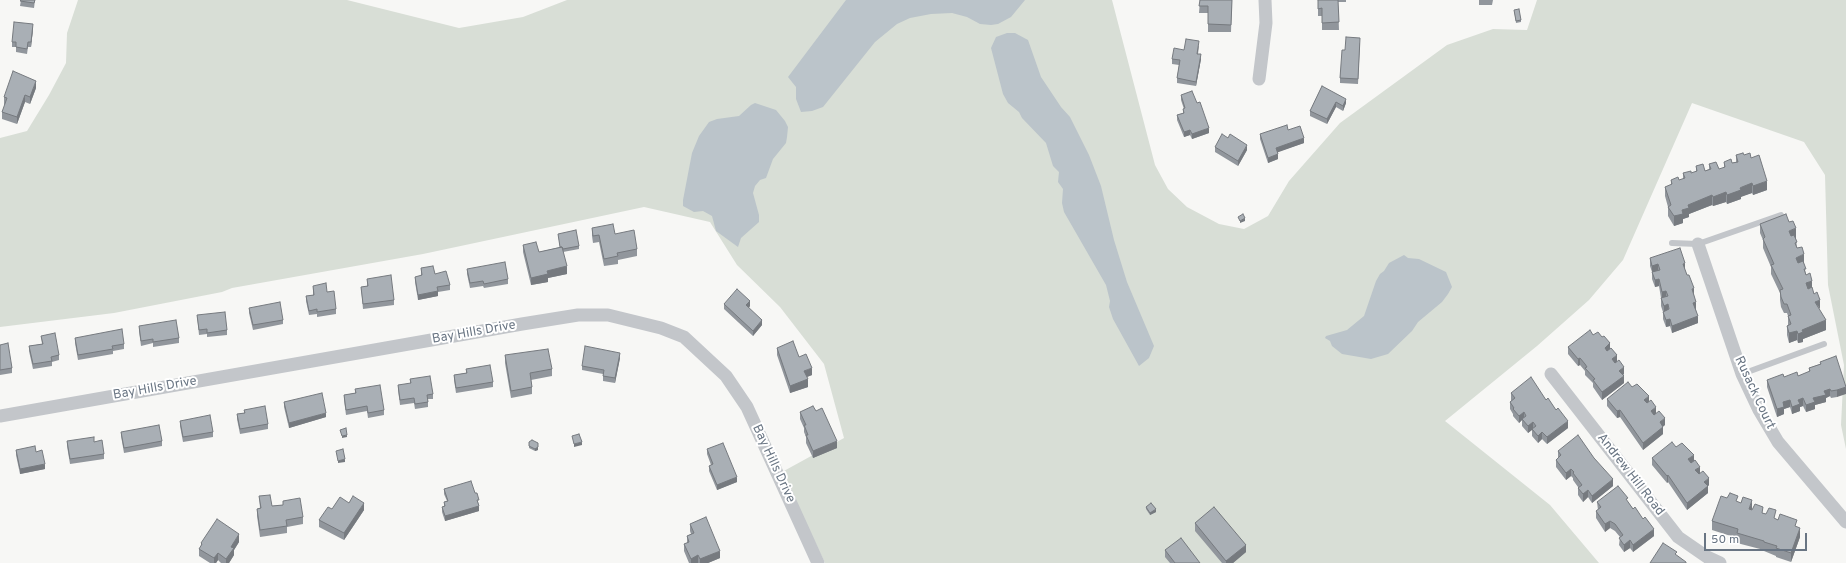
<!DOCTYPE html>
<html>
<head>
<meta charset="utf-8">
<style>
  body { margin:0 }
  #map { position:relative; width:1846px; height:563px; overflow:hidden; background:#f7f7f5; font-family:Overpass,sans-serif }
  canvas { display:block }
  .scale { position:absolute; left:1704px; top:533px; width:103px; height:18px; box-sizing:border-box; border:2px solid #697583; border-top:0; padding-left:5px; font-size:12px; line-height:14px; white-space:nowrap; color:#697583; -webkit-text-stroke:3px #fff; paint-order:stroke }
</style>
</head>
<body>
<div id="map">
<canvas width="1846" height="563"></canvas>
<div class="scale">50 m</div>
</div>
<script>
const g = document.querySelector('canvas').getContext('2d');
g.lineJoin = 'round';
function paint(path, color) { g.fillStyle = color; g.fill(path, 'evenodd'); }
const poly = rows => new Path2D(rows.map(r => 'M' + r).join(''));
function stroke(path, color, width, dash) { g.strokeStyle = color; g.lineWidth = width; g.lineCap = dash ? 'butt' : 'round'; g.setLineDash(dash || []); g.stroke(path); }
function drawText(font, color, halo, rows, align = 'center') {
  g.font = font + ' Overpass,sans-serif'; g.lineWidth = 4; g.setLineDash([]); g.textBaseline = 'middle'; g.strokeStyle = halo; g.fillStyle = color; for (const [text, x, y, turn = 0] of rows) {
    g.save(); g.translate(x, y); g.rotate((+turn || 0) * Math.PI / 180); g.textAlign = isNaN(turn) ? turn : align; if (halo) g.strokeText(text, 0, 0); g.fillText(text, 0, 0); g.restore();
  }
}
const green = poly([
  [78,0,347,0,459,28,523,17,567,0,1112,0,1155,165,1168,189,1187,207,1219,224,1244,229,1268,216,1289,181,1340,123,1447,45,1493,29,1527,30,1537,0,1846,0,1846,449,1841,425,1844,365,1828,285,1825,175,1804,142,1692,103,1623,260,1589,300,1537,346,1445,421,1550,505,1599,563,825,563,782,472,844,438,824,364,780,307,737,265,710,222,644,207,423,254,232,288,222,292,114,313,0,327,0,138,27,131,49,95,66,63,67,33]
]);
const water = poly([
  [846,0,1025,0,1011,17,998,24,991,25,980,24,967,17,952,13,931,14,910,18,897,24,875,42,823,107,812,111,801,112,796,99,796,87,788,77],
  [1007,33,1015,33,1028,40,1041,77,1061,107,1070,117,1089,155,1101,186,1114,240,1127,282,1154,346,1149,358,1139,366,1113,319,1109,307,1110,301,1106,285,1064,212,1062,203,1063,189,1058,182,1059,172,1053,166,1046,143,1022,118,1019,112,1008,103,1003,94,991,48,996,37],
  [755,103,776,110,785,121,788,127,787,137,786,143,773,159,766,178,760,180,755,186,753,193,759,215,759,222,741,238,738,247,716,231,712,216,703,211,694,212,683,206,683,200,692,153,699,136,709,122,717,119,739,116,751,105],
  [1404,255,1408,258,1419,259,1446,272,1452,287,1448,294,1442,302,1418,322,1412,331,1388,354,1371,359,1342,354,1332,346,1330,341,1325,338,1326,336,1347,330,1364,316,1376,281,1380,274,1384,271,1389,263]
]);
const service = poly([
  [1672,243,1698,244,1781,215],
  [1742,374,1824,344]
]);
const minor = poly([
  [1259,79,1266,23,1265,0],
  [1698,244,1742,374,1759,410,1778,442,1846,522],
  [1551,374,1678,537,1707,557,1720,563],
  [0,416,522,324,578,315,608,315,661,328,684,337,726,376,747,407,818,563]
]);
const wall = poly([
  [21,0,35,0,34,8,20,6],
  [1200,0,1232,0,1231,32,1208,32,1208,13,1199,13],
  [1318,0,1346,0,1346,2,1338,2,1339,30,1322,30,1322,16,1318,16],
  [1479,0,1493,0,1492,5,1479,5],
  [1514,10,1521,20,1521,22,1516,23],
  [33,29,31,47,28,47,27,54,16,52,16,47,12,47,12,42],
  [1360,43,1358,84,1340,83,1340,78,1345,50],
  [1199,46,1198,54,1201,59,1196,86,1177,83,1177,78,1179,65,1172,64,1172,59,1184,50],
  [1322,86,1346,103,1343,111,1336,107,1327,124,1310,116,1310,111],
  [36,88,30,104,25,102,17,124,2,119,2,112,5,105,4,105,4,97],
  [1181,95,1209,133,1192,139,1190,135,1184,137,1177,120,1177,115,1183,113,1183,109,1184,109,1181,100],
  [1288,130,1304,143,1277,152,1278,159,1268,163,1260,139,1260,134],
  [1215,147,1247,150,1238,166,1215,152],
  [1736,155,1744,155,1751,158,1767,190,1753,195,1752,193,1742,196,1741,197,1741,199,1727,204,1726,202,1713,206,1712,205,1689,214,1689,217,1683,219,1683,223,1674,226,1668,216,1668,207,1665,196,1665,187,1671,185,1671,180,1679,180,1683,179,1683,173,1691,173,1696,172,1696,166,1705,171,1709,169,1709,164,1719,169,1724,168,1724,162,1732,163,1736,162],
  [1760,224,1796,238,1797,248,1804,264,1806,275,1812,289,1819,309,1826,330,1803,339,1803,342,1798,343,1797,340,1789,343,1787,335,1787,326,1788,325,1788,316,1787,313,1784,313,1781,307,1780,300,1780,293,1771,274,1771,267,1763,248,1763,240,1760,233],
  [592,228,615,234,637,249,637,256,618,260,618,264,604,266,599,242,593,243,592,236],
  [558,234,579,246,579,249,563,252,567,274,548,278,548,282,531,285,523,252,523,245,539,252,560,247],
  [1650,258,1685,270,1694,295,1698,323,1672,333,1670,326,1666,327,1663,319,1663,312,1661,306,1661,298,1659,286,1655,287,1652,279,1652,272,1650,266],
  [421,268,435,274,450,285,450,290,438,292,438,296,418,300,415,282,415,277,421,276],
  [467,269,508,279,508,284,484,288,483,286,470,288,467,274],
  [367,279,394,300,394,305,363,309,361,287,367,286],
  [313,286,327,292,336,309,336,314,317,317,317,314,309,315,306,301,306,296,313,295],
  [724,304,750,306,749,308,762,325,753,336,724,309],
  [249,308,283,320,283,324,253,330,249,313],
  [197,315,227,330,227,335,207,337,207,334,199,335],
  [139,326,179,338,179,343,153,347,153,343,141,346,139,331],
  [1593,335,1610,349,1624,374,1623,375,1624,383,1602,400,1593,387,1593,383,1585,375,1585,371,1580,365,1578,366,1568,354,1568,347],
  [41,336,59,355,59,360,52,362,52,366,33,369,29,351,29,346,42,344],
  [75,338,124,344,124,349,113,351,113,354,78,360,75,343],
  [0,345,12,368,12,373,0,375],
  [777,348,812,375,807,377,808,387,790,393,777,355],
  [505,355,552,369,552,376,531,380,532,387,532,394,511,398,505,363],
  [620,358,615,383,603,381,603,374,582,370,582,366],
  [1820,362,1846,386,1837,397,1831,398,1830,396,1826,398,1826,402,1815,405,1815,409,1806,412,1803,406,1800,407,1800,411,1792,414,1790,407,1784,409,1784,414,1777,417,1767,387,1767,380,1784,377,1798,376,1809,372,1809,368,1820,364],
  [466,369,493,382,493,387,456,393,454,380,454,375,466,373],
  [410,379,433,394,433,399,428,399,428,407,415,409,414,403,400,405,398,390,398,385,410,384],
  [1632,387,1649,401,1656,413,1665,425,1663,426,1663,434,1643,450,1620,417,1617,418,1607,406,1607,399],
  [355,389,384,410,384,415,368,418,367,411,346,415,344,400,344,395,355,393],
  [1511,393,1546,400,1568,428,1547,444,1542,439,1538,443,1532,436,1532,430,1528,433,1522,426,1522,420,1519,423,1513,416,1513,414,1510,409,1510,402,1511,401],
  [284,402,326,417,289,428,284,407],
  [244,410,268,424,268,429,240,434,237,419,237,414,244,413],
  [816,411,837,448,813,458,806,443,806,437,804,432,804,428,800,419,800,412],
  [180,421,213,432,213,437,183,442,180,426],
  [121,432,162,441,162,446,124,453,121,436],
  [67,441,94,442,104,454,104,459,70,464,67,446],
  [529,442,538,443,538,450,535,451,529,448],
  [1676,447,1694,461,1700,473,1709,485,1708,486,1708,493,1687,510,1668,482,1667,483,1652,465,1652,458],
  [707,449,737,482,717,490,709,471,709,466,711,465,707,454],
  [16,450,36,452,45,469,20,474,16,455],
  [1558,451,1613,486,1592,503,1588,497,1583,502,1578,495,1578,487,1573,480,1573,478,1571,476,1566,480,1556,467,1556,460,1558,458],
  [444,489,475,493,479,505,478,505,479,511,445,521,442,512,442,507,444,506,444,502,447,501,444,494],
  [259,496,272,506,283,505,283,501,303,517,303,524,287,527,287,533,260,537,257,516,257,509,260,508],
  [1597,502,1628,502,1654,536,1633,552,1630,548,1624,552,1619,545,1620,537,1615,531,1610,528,1605,532,1596,518,1596,511,1598,510],
  [1738,502,1752,509,1751,510,1763,513,1776,519,1797,527,1800,537,1791,562,1776,557,1776,556,1764,551,1764,550,1737,543,1737,538,1712,530,1712,521],
  [349,503,364,510,344,540,319,527,319,520,332,509],
  [1146,507,1156,512,1150,515,1146,509],
  [1195,523,1246,552,1233,563,1222,563,1195,531],
  [690,524,720,558,708,563,689,563,684,551,684,544,687,543,687,536,691,534,690,531],
  [239,542,234,550,234,555,229,563,221,563,218,560,216,563,210,563,199,556,199,549,201,546,201,543],
  [1165,550,1200,563,1170,563,1165,557]
]);
const shadedWall = poly([
  [33,24,33,29,31,47,31,42],
  [1201,54,1201,59,1196,86,1196,82],
  [36,81,36,88,30,104,30,97],
  [25,95,25,102,17,124,17,117],
  [1346,99,1346,103,1343,111,1343,106],
  [1336,102,1336,107,1327,124,1327,119],
  [1209,128,1209,133,1192,139,1192,134],
  [1190,130,1190,135,1184,137,1184,132],
  [1304,138,1304,143,1276,153,1276,148],
  [1247,145,1247,150,1238,166,1238,161],
  [1278,154,1278,159,1268,163,1268,158],
  [1767,181,1767,190,1753,195,1753,186],
  [1752,183,1752,193,1741,197,1741,199,1727,204,1727,195,1740,188],
  [1726,192,1726,202,1713,206,1713,197],
  [1712,195,1712,205,1689,214,1689,217,1683,219,1683,223,1674,226,1674,216,1682,210,1688,205],
  [1245,218,1245,221,1240,223,1240,221],
  [1796,228,1796,238,1789,240,1789,231],
  [1804,254,1804,264,1796,267,1796,258],
  [1685,263,1685,270,1683,271,1683,264],
  [1658,264,1658,271,1652,273,1652,266],
  [567,266,567,274,548,278,548,282,531,285,531,278,547,271],
  [1659,279,1659,286,1655,287,1655,280],
  [1812,281,1812,290,1806,292,1806,283],
  [1694,288,1694,296,1692,289],
  [438,291,438,296,418,300,418,295],
  [1666,291,1666,298,1662,299,1662,292],
  [1820,300,1820,309,1815,302],
  [750,301,750,306,746,310,746,305],
  [1696,302,1696,309,1693,310,1693,303],
  [1668,304,1668,312,1664,313,1664,306],
  [1698,316,1698,323,1672,333,1672,326],
  [1670,319,1670,326,1666,327,1666,320],
  [762,320,762,325,753,336,753,331],
  [1826,320,1826,330,1803,339,1803,342,1798,343,1798,334,1802,330],
  [1797,331,1797,340,1789,343,1789,333],
  [1610,343,1610,351,1605,355,1605,348],
  [620,353,620,358,615,383,615,378],
  [1617,355,1617,363,1612,366,1612,359],
  [1580,358,1580,365,1578,366,1578,359],
  [1624,367,1624,374,1619,378,1619,371],
  [812,368,812,375,804,378,804,371],
  [1624,376,1624,383,1602,400,1602,392],
  [808,379,808,387,790,393,790,386],
  [1846,387,1846,394,1837,397,1837,390],
  [1830,389,1830,396,1826,398,1826,402,1815,405,1815,409,1806,412,1806,405,1813,398,1824,391],
  [1649,396,1649,403,1644,407,1644,400],
  [1803,398,1803,406,1800,407,1800,411,1792,414,1792,407,1798,400],
  [1790,400,1790,407,1784,409,1784,414,1777,417,1777,409,1783,402],
  [1656,407,1656,414,1651,418,1651,411],
  [1620,410,1620,417,1617,418,1617,411],
  [1524,412,1524,419,1522,419,1522,420,1519,423,1519,416],
  [326,413,326,417,289,428,289,423],
  [1665,418,1665,425,1660,429,1660,422],
  [1568,421,1568,428,1547,444,1547,437],
  [1533,422,1533,429,1528,433,1528,426],
  [1663,427,1663,434,1643,450,1643,443],
  [1542,432,1542,439,1538,443,1538,436],
  [347,435,347,437,342,438,342,436],
  [837,441,837,448,813,458,813,451],
  [582,442,582,445,574,447,574,444],
  [538,447,538,450,535,451,535,449],
  [1694,455,1694,462,1688,467,1688,459],
  [345,459,345,462,338,463,338,461],
  [45,464,45,469,20,474,20,469],
  [1700,467,1700,474,1695,478,1695,470],
  [1571,469,1571,476,1566,480,1566,473],
  [1668,475,1668,482,1667,483,1667,476],
  [737,477,737,482,717,490,717,485],
  [1709,478,1709,485,1708,486,1708,493,1687,510,1687,503,1704,482],
  [1613,479,1613,486,1592,503,1592,496],
  [1588,490,1588,497,1583,502,1583,494],
  [1752,500,1752,509,1749,518,1749,509],
  [364,503,364,510,344,540,344,533],
  [479,506,479,511,445,521,445,516],
  [1156,509,1156,512,1150,515,1150,513],
  [1610,521,1610,528,1605,532,1605,524],
  [1800,528,1800,537,1791,562,1791,553],
  [1654,529,1654,536,1633,552,1633,545],
  [239,534,239,542,234,550,234,555,229,563,226,563,226,559,231,547],
  [1630,540,1630,548,1624,552,1624,545],
  [1246,545,1246,552,1233,563,1226,563,1226,561],
  [720,551,720,558,708,563,700,563,700,559],
  [218,553,218,560,216,563,214,563,214,558],
  [698,555,698,563,691,563,691,559]
]);
const building = poly([
  [21,0,35,0,34,3,20,1,21,0],
  [1200,0,1232,0,1231,25,1208,24,1208,6,1199,6,1200,0],
  [1318,0,1338,0,1339,22,1322,23,1322,8,1318,9,1318,0],
  [1519,9,1521,20,1516,21,1514,10,1519,9],
  [14,22,33,24,31,42,28,42,27,49,16,47,16,42,12,42,14,22],
  [1346,37,1360,38,1358,79,1340,78,1342,50,1345,50,1346,37],
  [1186,39,1199,41,1197,54,1201,54,1196,82,1177,78,1180,60,1172,59,1174,48,1184,50,1186,39],
  [13,71,36,81,30,97,25,95,17,117,2,112,7,98,4,97,13,71],
  [1322,86,1346,99,1343,106,1336,102,1327,119,1310,111,1322,86],
  [1192,91,1197,103,1200,102,1209,128,1192,134,1190,130,1184,132,1177,115,1184,113,1183,109,1185,108,1181,95,1192,91],
  [1287,125,1288,130,1300,126,1304,138,1276,148,1278,154,1268,158,1260,134,1287,125],
  [1222,134,1228,138,1230,134,1247,145,1238,161,1215,147,1222,134],
  [1743,153,1744,155,1750,153,1751,158,1759,155,1767,181,1753,186,1752,183,1742,187,1740,188,1741,190,1727,195,1726,192,1713,197,1712,195,1688,205,1689,208,1682,210,1683,214,1674,216,1668,207,1671,205,1665,187,1672,184,1671,180,1678,177,1679,180,1685,178,1683,173,1691,171,1691,173,1697,171,1696,166,1703,164,1705,171,1711,169,1709,164,1716,162,1719,169,1725,167,1724,162,1731,159,1732,163,1738,162,1736,155,1743,153],
  [1243,214,1245,218,1240,221,1238,217,1243,214],
  [1786,214,1789,222,1793,221,1796,228,1789,231,1791,236,1794,235,1797,242,1795,243,1797,248,1802,247,1804,254,1796,258,1798,263,1803,261,1806,269,1804,269,1806,275,1810,273,1812,281,1806,283,1808,289,1812,287,1814,294,1817,292,1820,300,1815,302,1826,320,1802,330,1803,332,1798,334,1797,331,1789,333,1787,326,1791,324,1788,316,1791,315,1787,304,1784,304,1781,297,1780,290,1783,289,1771,265,1774,264,1763,239,1765,237,1760,224,1786,214],
  [613,224,615,234,634,230,637,249,617,253,618,256,604,259,599,235,593,236,592,228,613,224],
  [576,230,579,246,563,249,562,247,560,247,558,234,576,230],
  [536,242,539,252,562,247,567,266,547,271,548,274,531,278,523,245,536,242],
  [1680,248,1685,263,1683,264,1687,275,1689,275,1694,288,1692,289,1696,302,1693,303,1698,316,1672,326,1670,319,1666,320,1663,312,1669,309,1668,304,1664,306,1661,298,1668,296,1666,291,1662,292,1659,279,1655,280,1652,272,1660,270,1658,264,1652,266,1650,258,1680,248],
  [505,262,508,279,484,284,483,281,470,283,467,269,505,262],
  [433,266,435,274,446,271,450,285,437,287,438,291,418,295,415,277,422,275,421,268,433,266],
  [391,275,394,300,363,304,361,287,368,286,367,279,391,275],
  [326,283,327,292,334,291,336,309,317,312,317,309,309,311,306,296,314,295,313,286,326,283],
  [737,289,750,301,746,305,762,320,753,331,724,304,737,289],
  [280,302,283,320,253,325,249,308,280,302],
  [225,312,227,330,207,333,207,329,199,330,197,315,225,312],
  [176,320,179,338,153,342,153,339,141,341,139,326,176,320],
  [122,329,124,344,112,346,113,349,78,355,75,338,122,329],
  [1590,330,1593,335,1598,332,1602,337,1604,336,1610,343,1605,348,1607,351,1611,348,1617,355,1612,359,1615,363,1619,360,1624,367,1619,371,1624,376,1602,392,1593,380,1595,379,1585,368,1587,367,1585,364,1580,358,1578,359,1568,347,1590,330],
  [55,333,59,355,51,357,52,361,33,364,29,346,43,344,41,336,55,333],
  [793,341,799,357,806,354,812,368,804,371,808,379,790,386,777,348,793,341],
  [8,343,12,368,0,370,0,345,8,343],
  [585,346,620,353,615,378,603,376,604,370,582,366,585,346],
  [548,349,552,369,530,373,532,387,511,391,505,355,548,349],
  [1836,356,1846,387,1837,390,1831,391,1830,389,1824,391,1826,395,1813,398,1815,402,1806,405,1803,398,1798,400,1800,404,1792,407,1790,400,1783,402,1784,407,1777,409,1767,380,1783,374,1784,377,1797,372,1798,376,1810,371,1809,368,1821,364,1820,362,1836,356],
  [490,365,493,382,456,388,454,375,467,373,466,369,490,365],
  [430,376,433,394,427,395,428,402,415,404,414,398,400,400,398,385,411,383,410,379,430,376],
  [1531,377,1546,400,1548,398,1556,410,1558,408,1568,421,1547,437,1542,432,1538,436,1532,429,1536,426,1533,422,1528,426,1522,419,1526,416,1524,412,1519,416,1513,409,1514,408,1510,402,1515,398,1511,393,1531,377],
  [1628,382,1632,387,1637,384,1649,396,1644,400,1647,403,1651,400,1656,407,1651,411,1654,415,1659,411,1665,418,1660,422,1663,427,1643,443,1620,410,1617,411,1607,399,1628,382],
  [380,385,384,410,368,413,367,406,346,410,344,395,356,393,355,389,380,385],
  [322,393,326,413,289,423,284,402,322,393],
  [265,406,268,424,240,429,237,414,245,413,244,410,265,406],
  [813,406,816,411,822,408,837,441,813,451,806,435,808,435,804,425,806,425,800,412,813,406],
  [210,415,213,432,183,437,180,421,210,415],
  [159,425,162,441,124,448,121,432,159,425],
  [346,428,347,435,342,436,340,430,346,428],
  [579,434,582,442,574,444,572,436,579,434],
  [1578,435,1594,458,1613,479,1592,496,1588,490,1583,494,1578,488,1582,485,1573,473,1574,472,1571,469,1566,473,1556,460,1561,455,1558,451,1578,435],
  [94,437,94,442,102,440,104,454,70,459,67,441,94,437],
  [532,440,538,443,538,447,535,449,529,446,529,442,532,440],
  [1672,442,1676,447,1682,443,1694,455,1688,459,1691,463,1695,460,1700,467,1695,470,1699,474,1703,471,1709,478,1704,482,1708,486,1687,503,1668,475,1667,476,1652,458,1672,442],
  [723,443,737,477,717,485,709,466,713,464,707,449,723,443],
  [35,446,36,452,42,450,45,464,20,469,16,450,35,446],
  [343,449,345,459,338,461,336,451,343,449],
  [471,481,475,493,477,493,479,500,477,500,479,506,445,516,442,507,445,506,444,502,448,501,444,489,471,481],
  [1618,486,1628,498,1626,499,1633,509,1635,507,1643,519,1645,517,1654,529,1633,545,1630,540,1624,545,1619,538,1623,535,1615,524,1610,521,1605,524,1596,511,1601,507,1597,502,1618,486],
  [1730,493,1738,496,1736,501,1741,503,1743,497,1752,500,1749,509,1752,510,1755,504,1763,507,1762,513,1766,514,1769,508,1776,510,1774,518,1778,520,1780,514,1797,520,1795,526,1800,528,1791,553,1776,548,1777,546,1764,542,1764,541,1737,533,1738,529,1712,521,1721,496,1727,498,1730,493],
  [270,495,272,506,283,505,283,501,300,498,303,517,286,520,287,526,260,530,257,509,261,508,259,496,270,495],
  [353,496,364,503,344,533,319,520,328,507,332,509,340,497,349,503,353,496],
  [1151,503,1156,509,1150,513,1146,507,1151,503],
  [1214,507,1246,545,1226,561,1195,523,1214,507],
  [706,517,720,551,700,559,698,555,691,559,684,544,689,542,687,536,694,533,690,524,706,517],
  [217,519,239,534,231,547,234,548,226,559,218,553,214,558,199,549,202,544,201,543,217,519],
  [1181,538,1200,563,1175,563,1165,550,1181,538],
  [1663,543,1677,552,1675,554,1686,562,1686,563,1650,563,1663,543]
]);
const streetNames = [
  ["Bay Hills Drive",474,333,-10],
  ["Bay Hills Drive",155,389,-10],
  ["Rusack Court",1754,393,65],
  ["Bay Hills Drive",773,464,65],
  ["Andrew Hill Road",1630,475,52]
];
paint(green, '#d8ded6');
paint(water, '#bbc4ca');
stroke(service, '#c3c6ca', 6);
stroke(minor, '#c3c6ca', 13);
paint(wall, '#91969c');
paint(shadedWall, '#767a7f');
paint(building, '#a9afb5');
stroke(building, '#767a7f', 1);
drawText('13px', '#697583', '#fff', streetNames);
</script>
</body>
</html>
